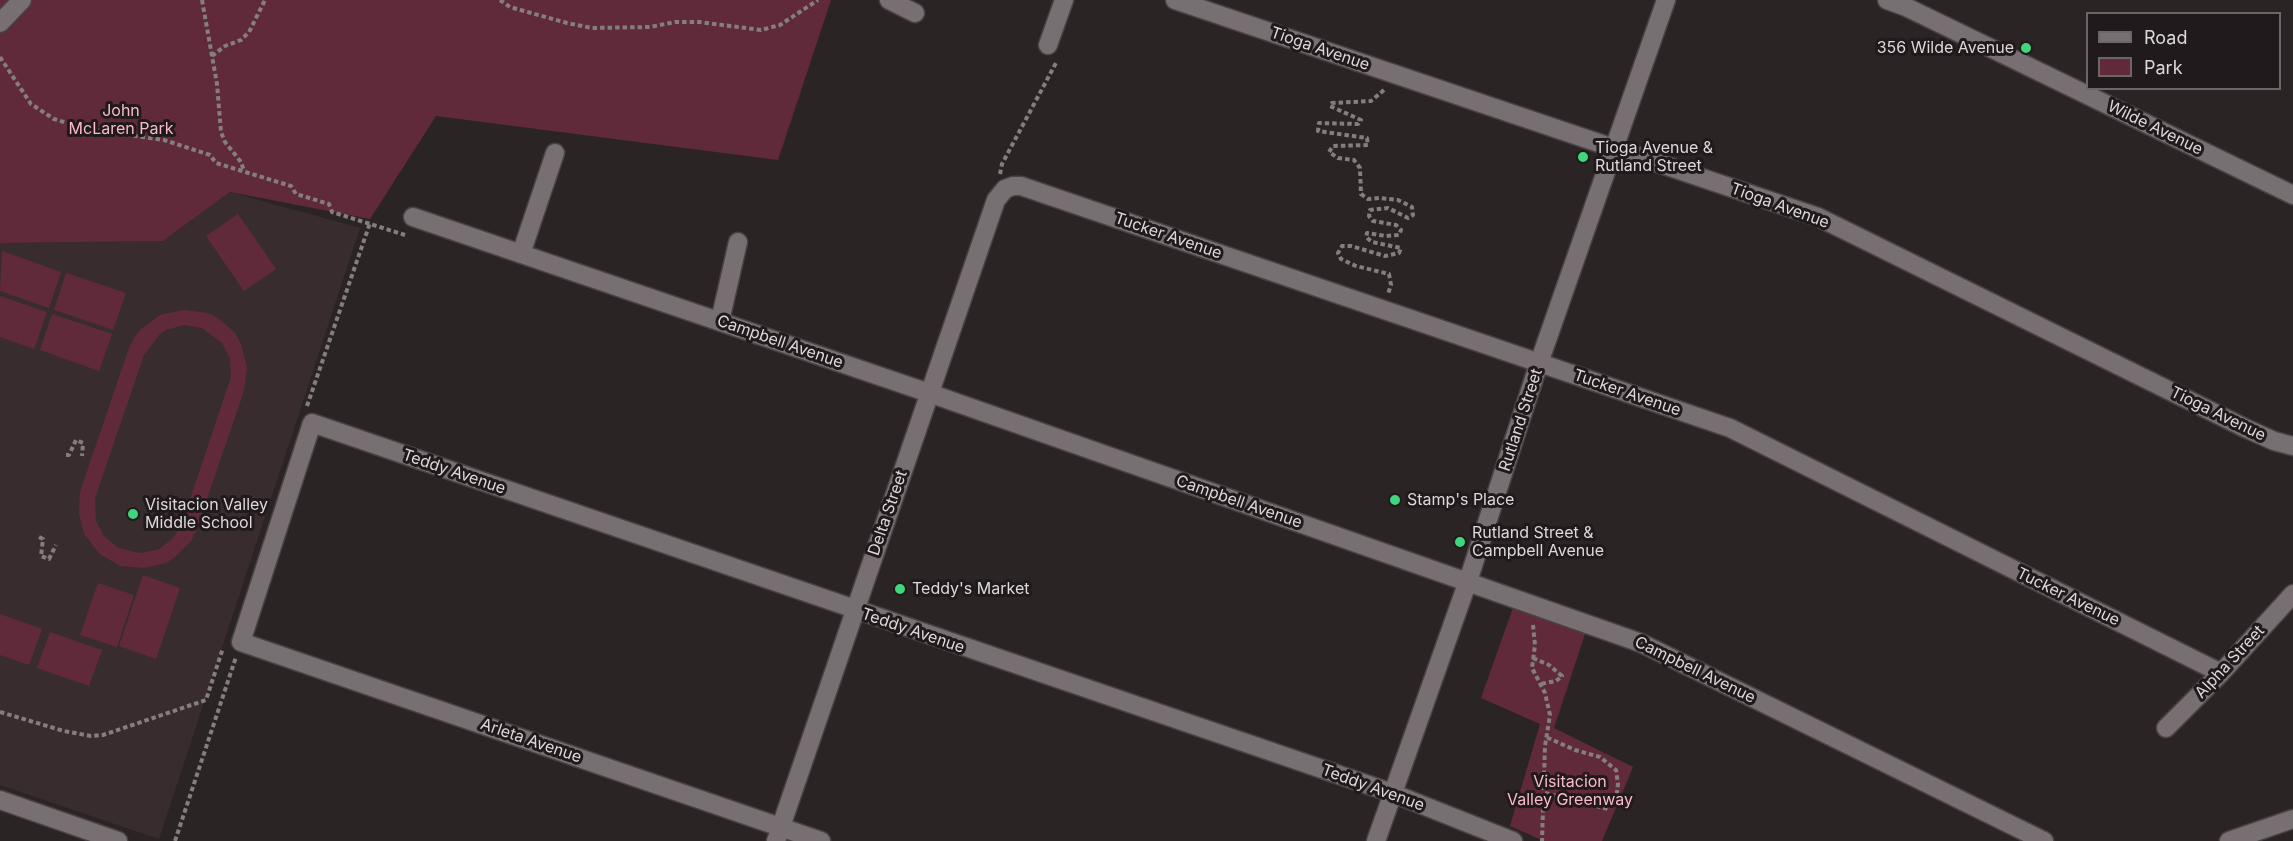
<!DOCTYPE html>
<html>
<head>
<meta charset="utf-8">
<style>
  body { margin:0 }
  #map { position:relative; width:2293px; height:841px; overflow:hidden; background:#2b2425; font-family:Inter,sans-serif }
  canvas { display:block }
  .legend { position:absolute; left:2086px; top:12px; width:195px; height:78px; box-sizing:border-box; background:#211a1c; border:2px solid #6c6668; margin:0; padding:8px 10px; list-style:none; font-size:18px; color:#ddd8d9 }
  .legend li { display:flex; align-items:center; gap:12px; height:30px }
  .legend b { width:30px; border:2px solid #6c6668 }
</style>
</head>
<body>
<div id="map">
<canvas width="2293" height="841"></canvas>
<ul class="legend">
<li><b style="height:8px;background:#776f71"></b>Road</li>
<li><b style="height:16px;background:#612a3b"></b>Park</li>
</ul>
</div>
<script>
const g = document.querySelector('canvas').getContext('2d');
g.lineJoin = 'round';
function paint(path, color) { g.fillStyle = color; g.fill(path, 'evenodd'); }
const poly = rows => new Path2D(rows.map(r => 'M' + r).join(''));
function stroke(path, color, width, dash) { g.strokeStyle = color; g.lineWidth = width; g.lineCap = dash ? 'butt' : 'round'; g.setLineDash(dash || []); g.stroke(path); }
function drawText(font, color, halo, rows, align = 'center') {
  g.font = font + ' Inter,sans-serif'; g.lineWidth = 6; g.setLineDash([]); g.textBaseline = 'middle'; g.strokeStyle = halo; g.fillStyle = color; for (const [text, x, y, turn = 0] of rows) {
    g.save(); g.translate(x, y); g.rotate((+turn || 0) * Math.PI / 180); g.textAlign = isNaN(turn) ? turn : align; if (halo) g.strokeText(text, 0, 0); g.fillText(text, 0, 0); g.restore();
  }
}
const built = poly([
  [230,192,360,228,159,839,0,785,0,243,163,241]
]);
const green = poly([
  [0,0,831,0,778,160,436,116,370,219,230,192,163,241,0,243],
  [238,214,276,269,244,291,206,236],
  [2,251,61,272,49,308,0,291],
  [66,273,126,293,113,330,54,310],
  [0,296,47,312,34,349,0,337],
  [183,310,208,313,218,318,235,333,241,344,247,367,244,391,196,531,191,541,175,557,166,563,144,568,120,566,100,554,84,534,79,513,80,492,129,348,134,338,141,329,160,315],
  [184,325,202,328,222,343,230,359,231,377,181,526,172,539,159,549,142,553,134,552,117,547,104,536,96,521,95,498,144,355,159,335,166,330],
  [52,314,112,334,99,371,40,350],
  [143,575,180,588,156,659,119,646],
  [98,583,134,595,117,647,80,635],
  [1514,605,1586,631,1554,728,1633,767,1602,841,1544,841,1510,826,1540,724,1481,698],
  [0,614,42,629,29,665,0,655],
  [50,632,102,650,89,686,37,668]
]);
const path = poly([
  [202,0,217,84,221,132,225,142,241,162,244,171],
  [500,0,510,7,567,23,592,28,650,27,675,22,699,22,761,30,780,25,818,0],
  [212,56,225,46,241,40,249,32,265,0],
  [0,57,31,104,54,119,87,129,164,140,210,155,216,163,291,186,296,194,329,204,332,212,405,235],
  [1384,90,1371,101,1332,103,1330,106,1361,120,1358,124,1319,123,1318,131,1367,138,1368,145,1333,146,1329,152,1338,158,1354,160,1360,168,1361,194,1368,199,1379,198,1398,200,1412,207,1413,215,1408,218,1388,208,1370,210,1369,216,1373,221,1396,225,1401,230,1399,235,1386,236,1367,233,1366,237,1372,242,1401,248,1399,253,1385,256,1351,246,1342,246,1338,253,1341,259,1356,266,1389,274,1391,285,1388,294],
  [1000,174,1002,164,1057,61],
  [307,406,370,223],
  [66,455,69,455,76,440,83,443,82,456],
  [39,537,43,539,41,556,49,559,56,545],
  [1533,625,1535,645,1532,668,1545,693,1550,715,1545,746,1542,841],
  [1533,658,1549,665,1562,676,1556,681,1540,684],
  [0,712,64,731,91,736,103,735,206,700,223,648],
  [1545,793,1608,809,1616,800,1618,784,1616,770,1600,757,1575,750,1546,737],
  [175,841,236,657]
]);
const minor = poly([
  [889,0,915,13],
  [1175,0,1818,217,2245,428,2274,441,2293,446],
  [1887,0,1906,7,2293,195],
  [0,23,22,0],
  [1048,45,1064,0],
  [413,217,929,393,1641,643,2044,841],
  [521,254,555,153],
  [720,321,738,242],
  [2166,728,2221,673,2293,594],
  [0,800,118,841],
  [776,841,996,200,1005,189,1013,186,1021,186,1730,428,2221,673],
  [821,841,241,642,312,423,1392,793,1513,841],
  [1376,841,1468,581,1539,363,1666,0],
  [2229,841,2293,819]
]);
const markers = [
  [2026,48,6,"#40d77c"],
  [1583,157,6,"#40d77c"],
  [1395,500,6,"#40d77c"],
  [133,514,6,"#40d77c"],
  [1460,542,6,"#40d77c"],
  [900,589,6,"#40d77c"]
];
const poiNames = [
  ["356 Wilde Avenue",2014,48,"right"],
  ["Tioga Avenue &",1595,148],
  ["Rutland Street",1595,166],
  ["Stamp's Place",1407,500],
  ["Visitacion Valley",145,505],
  ["Middle School",145,523],
  ["Rutland Street &",1472,533],
  ["Campbell Avenue",1472,551],
  ["Teddy's Market",912,589]
];
const streetNames = [
  ["Tioga Avenue",1320,49,19],
  ["Wilde Avenue",2155,128,26],
  ["Tioga Avenue",1780,206,20],
  ["Tucker Avenue",1168,236,19],
  ["Campbell Avenue",780,342,19],
  ["Tucker Avenue",1627,393,19],
  ["Tioga Avenue",2218,414,26],
  ["Rutland Street",1521,420,-72],
  ["Teddy Avenue",454,472,19],
  ["Campbell Avenue",1239,502,19],
  ["Delta Street",888,513,-71],
  ["Tucker Avenue",2068,597,26],
  ["Teddy Avenue",913,631,19],
  ["Alpha Street",2230,662,-47],
  ["Campbell Avenue",1695,670,26],
  ["Arleta Avenue",531,741,19],
  ["Teddy Avenue",1373,788,20]
];
const parkNames = [
  ["John",121,111],
  ["McLaren Park",121,129],
  ["Visitacion",1570,782],
  ["Valley Greenway",1570,800]
];
paint(built, '#392c2e');
paint(green, '#612a3b');
stroke(minor, '#484243', 21);
stroke(path, '#847e7f', 4, [4.5, 3]);
stroke(minor, '#776f71', 18);
for (const [x, y, r, color] of markers) { const dot = new Path2D(); dot.arc(x, y, r, 0, 2 * Math.PI); g.fillStyle = color; g.fill(dot); stroke(dot, '#211a1c', 2); }
drawText('16px', '#ddd8d9', '#211a1c', poiNames, 'left');
drawText('16px', '#ddd8d9', '#211a1c', streetNames);
drawText('16px', '#f9baca', '#211a1c', parkNames);
</script>
</body>
</html>
